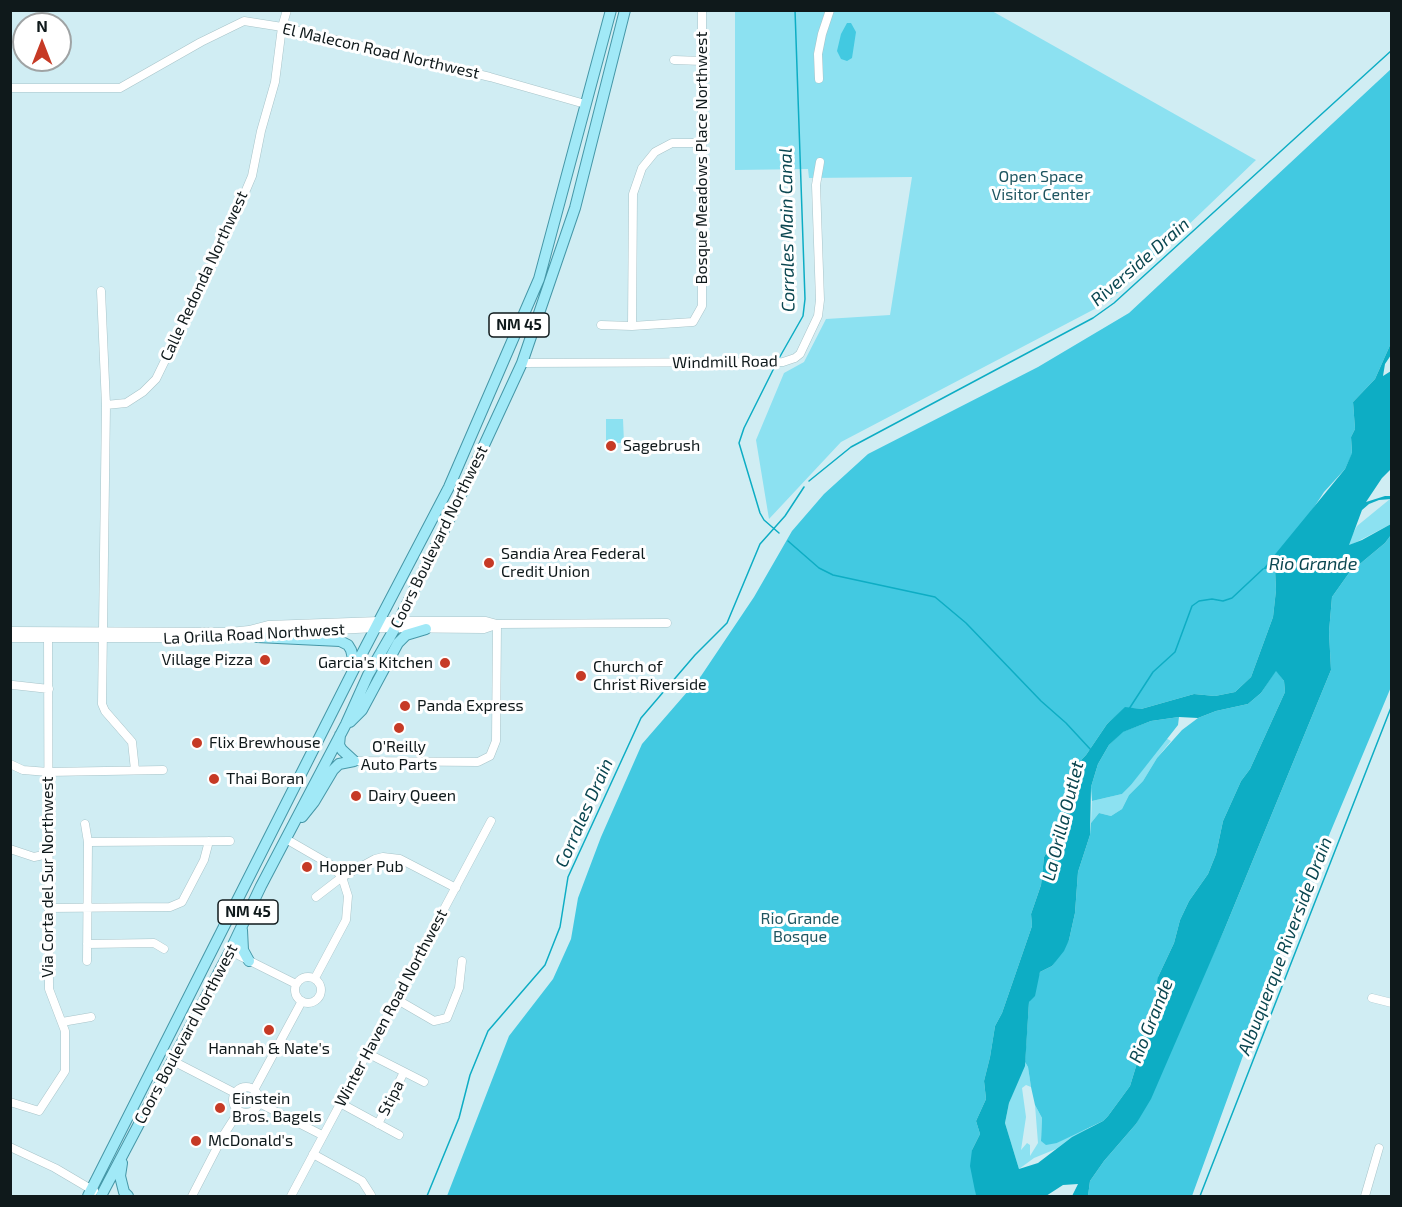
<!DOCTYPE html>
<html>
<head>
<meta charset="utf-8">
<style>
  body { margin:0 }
  #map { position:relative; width:1402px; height:1207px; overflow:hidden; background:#d0edf3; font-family:"Exo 2",sans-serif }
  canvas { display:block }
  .frame { position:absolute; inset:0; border:12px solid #0f191b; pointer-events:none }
  .north { position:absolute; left:12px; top:12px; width:60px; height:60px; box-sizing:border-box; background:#fff; border:2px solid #9fa3a4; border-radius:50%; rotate:0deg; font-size:16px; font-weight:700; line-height:24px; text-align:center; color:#0f191b }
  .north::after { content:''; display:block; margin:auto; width:21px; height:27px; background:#c63a25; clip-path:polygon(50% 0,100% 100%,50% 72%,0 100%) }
</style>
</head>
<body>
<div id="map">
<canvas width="1402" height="1207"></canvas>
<div class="frame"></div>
<div class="north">N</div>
</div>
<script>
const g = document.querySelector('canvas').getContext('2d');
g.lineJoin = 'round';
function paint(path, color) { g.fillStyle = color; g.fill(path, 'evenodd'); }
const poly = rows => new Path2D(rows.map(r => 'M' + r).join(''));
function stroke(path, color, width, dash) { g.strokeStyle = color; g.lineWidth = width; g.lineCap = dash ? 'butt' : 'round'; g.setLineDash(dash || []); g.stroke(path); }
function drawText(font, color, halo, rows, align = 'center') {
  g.font = font + ' "Exo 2",sans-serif'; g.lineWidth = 6; g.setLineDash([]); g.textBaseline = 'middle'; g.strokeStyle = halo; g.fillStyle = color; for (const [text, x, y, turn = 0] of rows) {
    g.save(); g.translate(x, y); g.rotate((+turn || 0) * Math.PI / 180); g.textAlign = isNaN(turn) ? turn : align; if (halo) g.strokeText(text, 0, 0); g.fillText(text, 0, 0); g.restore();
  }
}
const green = poly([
  [735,10,992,11,1256,160,1108,302,841,442,769,519,756,440,784,373,804,362,826,319,890,315,912,177,809,178,808,169,735,170],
  [606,419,623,419,624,443,606,443],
  [1390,499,1391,499,1391,524,1349,546,1348,543,1357,526],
  [1166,738,1171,741,1157,758,1143,781,1129,795,1122,809,1111,816,1099,813,1091,823,1092,801,1122,794,1131,785],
  [1025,1062,1028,1067,1031,1087,1026,1085,1022,1088,1026,1117,1021,1150,1027,1143,1030,1145,1030,1156,1038,1143,1035,1105,1042,1118,1041,1141,1057,1143,1076,1133,1095,1126,1072,1137,1056,1149,1034,1158,1019,1169,1005,1123,1009,1103]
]);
const forest = poly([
  [847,23,851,23,856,32,852,58,847,61,841,59,837,51,841,34],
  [1391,69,1391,343,1375,379,1353,402,1355,429,1351,437,1352,454,1345,469,1324,492,1307,518,1264,569,1275,569,1276,590,1273,617,1251,677,1235,692,1215,696,1194,694,1141,709,1125,708,1107,724,1086,755,1077,764,1068,782,1065,820,1044,857,1041,885,1031,914,1032,926,1002,1013,995,1026,990,1057,984,1081,986,1099,976,1121,980,1134,972,1150,976,1196,447,1196,509,1036,553,979,571,939,578,898,601,837,642,744,701,676,754,597,792,531,824,494,868,454,1038,367,1129,313],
  [1391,535,1391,687,1284,943,1192,1196,1088,1196,1090,1181,1104,1161,1136,1124,1225,928,1331,670,1329,632,1332,597,1349,573,1385,543],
  [1276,670,1284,681,1285,692,1250,769,1241,781,1223,821,1216,854,1208,874,1189,901,1180,920,1174,943,1158,977,1163,997,1149,1024,1130,1086,1108,1116,1103,1121,1057,1143,1046,1145,1041,1141,1042,1118,1035,1105,1031,1087,1028,1067,1025,1062,1029,1002,1040,972,1052,966,1069,940,1075,913,1078,872,1090,835,1091,823,1099,813,1111,816,1122,809,1129,795,1143,781,1157,758,1182,730,1198,718,1216,711,1248,704,1261,693],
  [1179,717,1178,725,1131,785,1122,794,1092,801,1091,787,1098,764,1109,745,1122,732,1151,721]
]);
const water = poly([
  [1391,343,1391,355,1385,364,1383,376,1391,371,1391,469,1382,478,1366,502,1385,496,1391,496,1391,499,1379,500,1369,504,1362,510,1349,545,1362,540,1391,524,1391,535,1385,543,1349,573,1332,597,1329,632,1331,670,1225,928,1151,1099,1136,1124,1104,1161,1090,1181,1088,1196,1072,1196,1078,1184,1063,1185,1046,1196,976,1196,970,1166,972,1150,980,1134,976,1121,986,1099,984,1081,990,1057,995,1026,1002,1013,1032,926,1031,914,1041,885,1044,857,1065,820,1061,805,1077,764,1086,755,1107,724,1125,707,1141,709,1194,694,1215,696,1235,692,1251,677,1273,617,1276,590,1275,569,1263,569,1345,469,1352,453,1351,437,1355,429,1353,402,1375,379],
  [1276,671,1284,681,1285,692,1250,769,1241,781,1223,821,1216,854,1208,874,1189,901,1180,920,1174,943,1158,977,1156,988,1162,997,1149,1024,1130,1086,1108,1116,1103,1121,1072,1137,1038,1163,1019,1169,1005,1123,1009,1103,1025,1066,1029,1002,1035,996,1040,972,1052,966,1064,951,1069,940,1075,913,1078,872,1090,835,1091,787,1098,764,1109,745,1123,732,1151,721,1179,717,1198,718,1216,711,1248,704,1261,693]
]);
const stream = poly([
  [778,360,803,316,805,299,795,10],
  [776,364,744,428,739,443,760,513,764,520,779,533],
  [809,481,851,447,1093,318,1114,303,1392,50],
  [788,541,819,568,833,575,935,597,966,623,1041,701,1066,723,1091,750],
  [1129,709,1153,672,1175,652,1192,606,1199,601,1212,599,1223,601,1232,598,1263,569],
  [427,1196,459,1118,470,1075,488,1031,545,965,560,927,568,877,641,718,695,655,727,623,760,544,785,516,804,487],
  [1200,1196,1392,705]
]);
const minor = poly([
  [674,60,702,61],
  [819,79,818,54,822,34,830,10],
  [10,88,120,88,201,42,244,21,282,27,490,77,585,104],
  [101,291,106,405,102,704,105,711,132,742,135,770],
  [601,325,632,326,693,322,702,306,702,10],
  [632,326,633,194,642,168,655,152,672,143,701,143],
  [522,363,783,362,795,358,800,354,818,316,820,300,816,185,820,162],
  [106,405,126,403,143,392,156,379,232,223,252,176,261,131,275,82,282,27,287,10],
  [10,631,230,632,249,630,268,625,379,621,486,621,497,624,667,623],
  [10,638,221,638,257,637,278,633,375,628,484,629,496,625],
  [13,685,49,689],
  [354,761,478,762,490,756,496,741,497,624],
  [10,764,23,770,48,772,163,770],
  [85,824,88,842,87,961],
  [286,839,331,865,342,877,348,896,346,920,315,978],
  [88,842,230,841],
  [10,849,34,857,48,854],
  [316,897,342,877,375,859,383,857,400,859,456,888],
  [48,908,170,907,182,902,204,860,209,841],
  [87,944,154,943,164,949],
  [230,951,296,984],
  '295 990a13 13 0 1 1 26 0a13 13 0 1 1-26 0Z',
  [1372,998,1392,1003],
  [396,999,434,1021,447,1018,459,988,462,961],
  [62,1022,91,1017],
  [367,1053,424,1082],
  [173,1061,235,1093],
  '233 1100a13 13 0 1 1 26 0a13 13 0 1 1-26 0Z',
  [254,1090,302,1001],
  [10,1102,39,1111,65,1071,65,1031,49,989,48,632],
  [259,1103,322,1135],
  [340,1103,399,1135],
  [378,1124,404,1072],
  [10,1147,55,1168,94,1191],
  [313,1154,362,1181,371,1195],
  [192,1196,223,1136,239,1111],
  [291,1196,491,821],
  [1365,1196,1379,1148]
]);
const major = poly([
  [257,637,340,641,348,645,351,650,355,667],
  [350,722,362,710,398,643,406,635,426,629],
  [340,735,339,745,342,750,354,761],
  [302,817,314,802,333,770,339,764,354,761],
  [242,930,243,950,249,961],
  [122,1163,120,1176,124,1192,128,1196],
  [88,1196,355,667,449,487,539,279,611,10],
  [101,1196,230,951,261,886,346,724,368,675,395,628,455,508,522,363,575,208,625,10]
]);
const markers = [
  [611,446,6,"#c63a25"],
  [489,563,6,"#c63a25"],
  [265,660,6,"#c63a25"],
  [445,663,6,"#c63a25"],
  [581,676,6,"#c63a25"],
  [405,706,6,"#c63a25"],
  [399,728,6,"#c63a25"],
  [197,743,6,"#c63a25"],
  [214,779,6,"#c63a25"],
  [356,796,6,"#c63a25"],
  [307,867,6,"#c63a25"],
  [269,1030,6,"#c63a25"],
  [220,1108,6,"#c63a25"],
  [196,1141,6,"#c63a25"]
];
const shields = [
  [519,325,60],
  [248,912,60]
];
const shieldNames = [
  ["NM 45",519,325],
  ["NM 45",248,912]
];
const streetNames = [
  ["El Malecon Road Northwest",381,51,13],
  ["Bosque Meadows Place Northwest",702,158,-90],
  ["Calle Redonda Northwest",204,276,-65],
  ["Windmill Road",725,362,-1],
  ["Coors Boulevard Northwest",439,537,-64],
  ["La Orilla Road Northwest",254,634,-3],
  ["Via Corta del Sur Northwest",48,877,-90],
  ["Winter Haven Road Northwest",391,1008,-62],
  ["Coors Boulevard Northwest",186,1034,-62],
  ["Stipa",391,1098,-63]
];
const parkNames = [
  ["Open Space",1041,177],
  ["Visitor Center",1041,195],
  ["Rio Grande",800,919],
  ["Bosque",800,937]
];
const poiNames = [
  ["Sagebrush",623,446],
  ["Sandia Area Federal",501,554],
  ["Credit Union",501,572],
  ["Village Pizza",253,660,"right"],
  ["Garcia's Kitchen",433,663,"right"],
  ["Church of",593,667],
  ["Christ Riverside",593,685],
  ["Panda Express",417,706],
  ["Flix Brewhouse",209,743],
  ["O'Reilly",399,747,"center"],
  ["Auto Parts",399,765,"center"],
  ["Thai Boran",226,779],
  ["Dairy Queen",368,796],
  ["Hopper Pub",319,867],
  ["Hannah & Nate's",269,1049,"center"],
  ["Einstein",232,1099],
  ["Bros. Bagels",232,1117],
  ["McDonald's",208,1141]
];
const waterNames = [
  ["Corrales Main Canal",787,230,-91],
  ["Riverside Drain",1140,262,-41],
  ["Rio Grande",1313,564],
  ["Corrales Drain",584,813,-66],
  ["La Orilla Outlet",1063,821,-76],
  ["Albuquerque Riverside Drain",1285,946,-69],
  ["Rio Grande",1151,1021,-68]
];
paint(green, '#8ce1f1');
paint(forest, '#42c9e1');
paint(water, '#0dadc4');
stroke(stream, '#0dadc4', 1.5);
stroke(minor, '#a8c4c9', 9);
stroke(major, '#4597a7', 12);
stroke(minor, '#fff', 8);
stroke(major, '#a1e9f7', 10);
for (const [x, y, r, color] of markers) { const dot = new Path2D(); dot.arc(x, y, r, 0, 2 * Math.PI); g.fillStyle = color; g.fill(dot); stroke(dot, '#fff', 2); }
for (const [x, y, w] of shields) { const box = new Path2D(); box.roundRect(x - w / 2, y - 12, w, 24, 4.5); g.fillStyle = '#fff'; g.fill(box); stroke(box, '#0f191b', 1.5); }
drawText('bold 15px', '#0f191b', null, shieldNames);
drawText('16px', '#0f191b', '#fff', streetNames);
drawText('16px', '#1e5560', '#fff', parkNames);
drawText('16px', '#0f191b', '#fff', poiNames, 'left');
drawText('italic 18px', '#0b4751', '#fff', waterNames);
</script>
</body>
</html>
